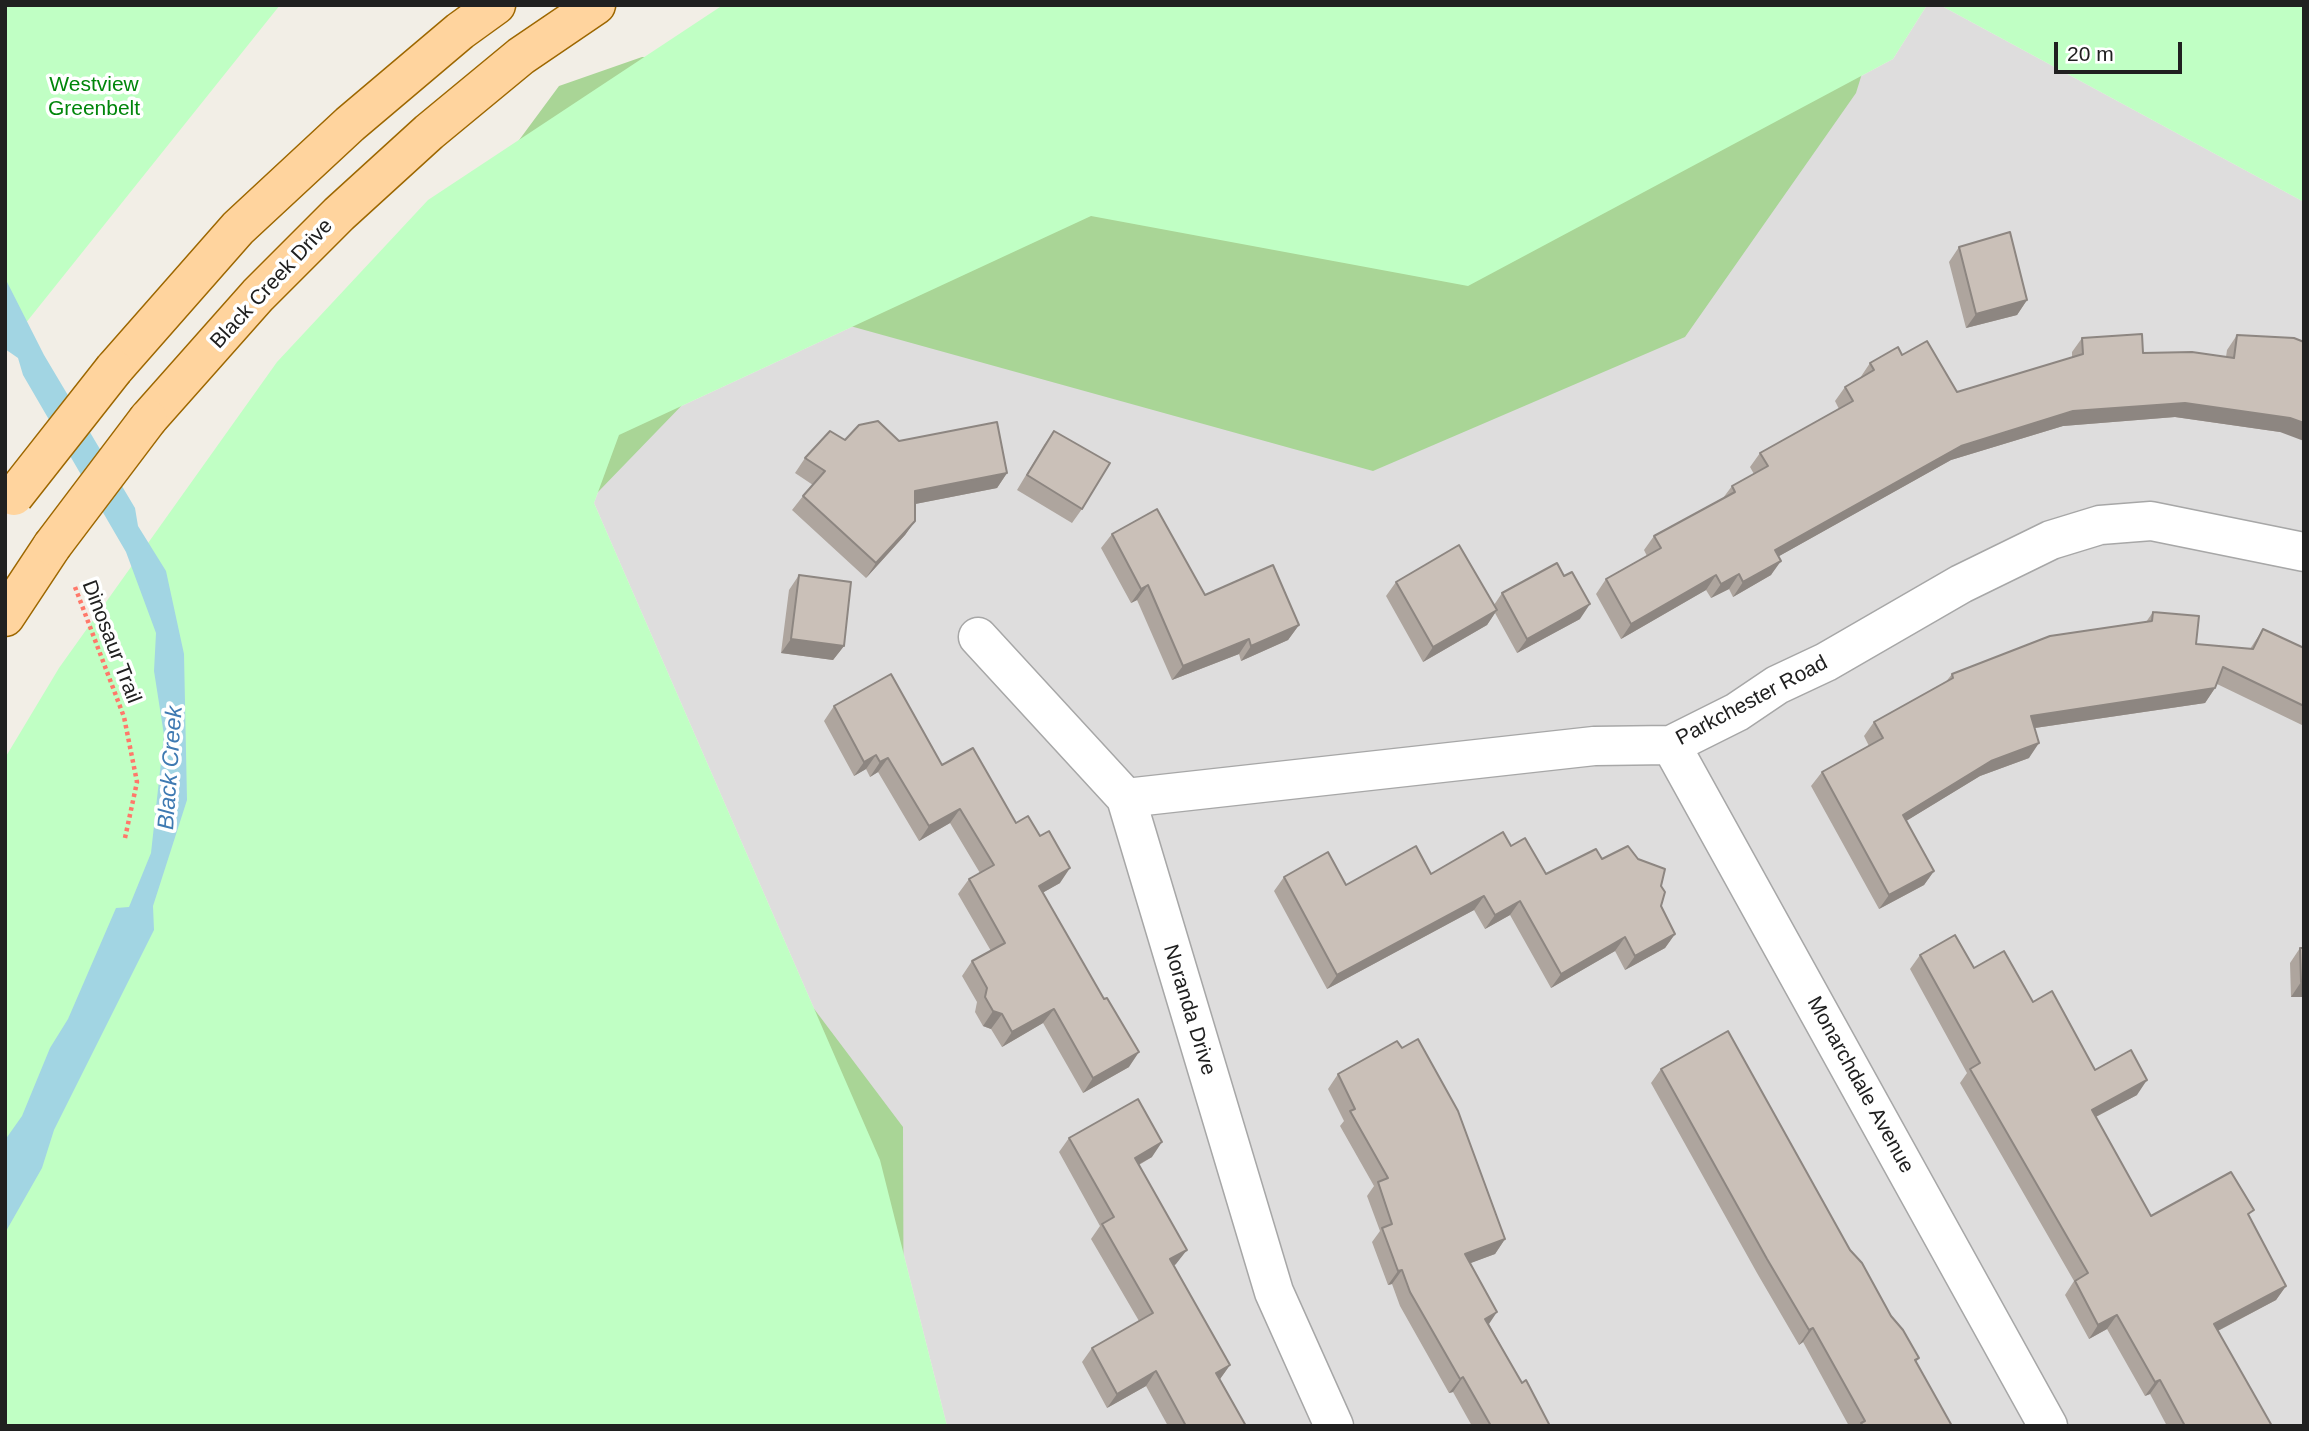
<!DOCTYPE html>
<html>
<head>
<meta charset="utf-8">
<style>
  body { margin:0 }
  #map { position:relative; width:2309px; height:1431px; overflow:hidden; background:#f2eee6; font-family:Helvetica,sans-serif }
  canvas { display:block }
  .frame { position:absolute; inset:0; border:7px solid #202020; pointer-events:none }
  .scale { position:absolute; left:2054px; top:42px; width:128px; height:32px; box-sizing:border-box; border:4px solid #202020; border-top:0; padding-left:9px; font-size:21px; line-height:24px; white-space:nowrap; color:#202020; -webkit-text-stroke:5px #fff; paint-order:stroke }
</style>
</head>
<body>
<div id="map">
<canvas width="2309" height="1431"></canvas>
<div class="frame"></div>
<div class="scale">20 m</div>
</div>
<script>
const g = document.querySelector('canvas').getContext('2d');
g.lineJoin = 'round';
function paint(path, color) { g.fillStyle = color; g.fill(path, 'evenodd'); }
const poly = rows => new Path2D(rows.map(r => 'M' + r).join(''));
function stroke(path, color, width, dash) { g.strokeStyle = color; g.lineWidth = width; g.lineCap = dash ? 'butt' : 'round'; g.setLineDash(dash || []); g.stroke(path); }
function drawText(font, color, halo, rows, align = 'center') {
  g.font = font + ' Helvetica,sans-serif'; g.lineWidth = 7; g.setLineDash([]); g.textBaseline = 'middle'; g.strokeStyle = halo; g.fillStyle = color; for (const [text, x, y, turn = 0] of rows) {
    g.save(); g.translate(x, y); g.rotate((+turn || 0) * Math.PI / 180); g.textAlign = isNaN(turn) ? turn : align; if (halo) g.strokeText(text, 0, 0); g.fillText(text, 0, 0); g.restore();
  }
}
const residential = poly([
  [1927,5,1940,5,2304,202,2304,1426,947,1426,880,1160,594,503,619,435,1091,216,1468,286,1893,59]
]);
const forest = poly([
  [938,5,1883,5,1856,93,1685,337,1373,471,778,306,537,555,684,836,903,1127,904,1426,383,1426,389,1402,293,1092,284,972,320,679,318,541,367,392,460,220,559,86,642,57,786,62]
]);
const park = poly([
  [5,5,280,5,5,349],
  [723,5,1927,5,1893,59,1468,286,1091,216,619,435,594,503,880,1160,947,1426,5,1426,5,758,59,668,277,362,428,200],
  [1940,5,2304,5,2304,202]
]);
const water = poly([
  [5,278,44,355,135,508,138,526,166,571,184,654,187,800,153,906,154,930,54,1130,42,1168,5,1233,5,1140,22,1116,50,1048,68,1019,116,908,129,907,151,853,164,735,154,671,156,633,126,552,23,375,18,358,5,349]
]);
const path = poly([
  [75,587,124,717,137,782,125,838]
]);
const street = poly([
  [978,637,1126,798,1274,1292,1334,1426],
  [1671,745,2048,1426],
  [1126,798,1594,746,1671,745,1737,712,1777,685,1826,662,1961,584,2051,540,2100,525,2151,521,2304,552]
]);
const primary = poly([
  [114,369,238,228,350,124,460,31,496,5],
  [148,419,258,295,339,214,429,132,521,56,596,5],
  [5,617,52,546]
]);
const primaryBridge = poly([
  [14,496,114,369],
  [52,546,148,419]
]);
const wall = poly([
  [1959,247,2027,300,2017,315,1966,328,1949,262],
  [2237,335,2280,432,2175,417,2063,426,1951,460,1779,556,1771,575,1733,597,1729,589,1711,598,1706,590,1621,639,1596,594,1606,579,1647,556,1644,550,1654,536,1723,498,1732,486,1754,474,1750,467,1760,453,1839,409,1835,401,1845,387,1860,378,1870,363,1902,355,1957,392,2072,358,2072,352,2082,338,2143,353,2226,357,2227,350],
  [1054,431,1082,509,1072,523,1017,490,1044,445],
  [845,440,899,441,1007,473,997,488,915,504,915,521,905,535,866,578,792,510,803,496,813,485,795,473,805,458],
  [1112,534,1205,595,1299,625,1288,640,1241,661,1239,654,1172,680,1137,600,1131,603,1101,548],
  [799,575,844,646,833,660,781,653,789,590],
  [1396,582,1494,605,1502,593,1580,619,1517,653,1495,613,1487,625,1423,662,1386,596],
  [2153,612,2196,644,2250,649,2263,629,2304,648,2304,726,2217,684,2215,688,2205,703,2035,728,2029,758,1980,776,1906,821,1934,871,1924,885,1879,909,1811,786,1822,772,1869,746,1864,736,1874,722,1945,683,1952,674,2146,622],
  [834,706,942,765,1016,823,1060,883,1042,893,1129,1067,1083,1093,1043,1023,1002,1047,991,1029,983,1026,975,1012,977,1002,962,976,972,961,991,951,958,894,969,879,980,873,950,823,919,841,878,772,870,777,866,769,854,776,824,721],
  [1511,846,1546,874,1602,859,1638,859,1661,886,1661,906,1675,934,1665,948,1625,970,1615,951,1551,988,1510,915,1485,929,1474,910,1327,989,1274,891,1284,877,1346,885,1431,874],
  [2300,948,2304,997,2291,997,2290,963],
  [1920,955,1974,968,2033,1002,2095,1070,2137,1095,2096,1117,2151,1216,2250,1217,2286,1286,2276,1300,2218,1331,2272,1426,2167,1426,2150,1394,2145,1396,2107,1329,2089,1339,2065,1295,2074,1281,1960,1083,1967,1073,1910,969],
  [1661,1069,1850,1250,1891,1316,1919,1358,1916,1362,1952,1426,1849,1426,1803,1342,1799,1345,1757,1273,1651,1083],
  [1338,1074,1505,1239,1495,1254,1470,1263,1489,1324,1522,1383,1550,1426,1472,1426,1453,1392,1449,1393,1400,1306,1392,1284,1388,1285,1372,1242,1380,1231,1367,1196,1374,1186,1340,1126,1344,1121,1328,1089],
  [1069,1138,1152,1157,1139,1165,1176,1264,1173,1266,1230,1365,1220,1379,1246,1426,1168,1426,1146,1386,1107,1408,1082,1362,1092,1348,1139,1321,1091,1239,1100,1226,1059,1152]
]);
const shadedWall = poly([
  [2027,300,2017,315,1966,328,1976,314],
  [2185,403,2290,418,2304,423,2304,441,2280,432,2175,417,2063,426,1951,460,1765,564,1775,550,1961,446,2073,411],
  [1007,473,997,488,905,506,915,491],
  [915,521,905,535,866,578,876,563],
  [1781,561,1771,575,1733,597,1743,582],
  [1739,574,1729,589,1711,598,1721,584],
  [1716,575,1706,590,1621,639,1631,624],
  [1148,585,1137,600,1131,603,1141,589],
  [1590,604,1580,619,1517,653,1527,639],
  [1497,610,1487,625,1423,662,1433,647],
  [1299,625,1288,640,1241,661,1251,646],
  [791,639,844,646,833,660,781,653],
  [1249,639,1239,654,1172,680,1183,666],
  [2215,688,2205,703,2021,730,2031,716],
  [2039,743,2029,758,1980,776,1893,829,1903,815,1991,761],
  [876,755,866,769,854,776,864,762],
  [888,758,878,772,870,777,880,762],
  [960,809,950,823,919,841,929,826],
  [1070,868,1060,883,1028,901,1039,886],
  [1934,871,1924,885,1879,909,1889,895],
  [1484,896,1474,910,1327,989,1337,975],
  [1520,901,1510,915,1485,929,1495,915],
  [1675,934,1665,948,1625,970,1635,956],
  [1625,937,1615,951,1551,988,1561,974],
  [2301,982,2304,982,2304,997,2291,997],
  [1054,1009,1043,1023,1002,1047,1012,1032],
  [993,1011,1002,1014,991,1029,983,1026],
  [1139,1052,1129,1067,1083,1093,1093,1078],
  [2147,1080,2137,1095,2082,1124,2092,1110],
  [1162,1142,1152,1157,1125,1172,1135,1158],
  [1505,1239,1495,1254,1455,1269,1465,1254],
  [1187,1250,1176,1264,1160,1274,1170,1259],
  [1402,1270,1392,1284,1388,1285,1398,1271],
  [2286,1286,2276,1300,2204,1338,2214,1324],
  [1497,1312,1487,1327,1485,1319],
  [2117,1315,2107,1329,2089,1339,2098,1325],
  [1813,1328,1803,1342,1799,1345,1809,1330],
  [1230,1365,1220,1379,1216,1373],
  [1156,1371,1146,1386,1107,1408,1117,1394],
  [1463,1377,1453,1392,1449,1393,1460,1379],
  [2160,1380,2150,1394,2145,1396,2155,1382]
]);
const building = poly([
  [2010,232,2027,300,1976,314,1959,247,2010,232],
  [2142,334,2143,353,2192,352,2234,358,2237,335,2294,338,2304,342,2304,423,2290,418,2185,403,2073,411,1961,446,1775,550,1781,561,1743,582,1739,574,1721,584,1716,575,1631,624,1606,579,1661,548,1654,536,1735,492,1732,486,1768,466,1760,453,1853,401,1845,387,1874,370,1870,363,1898,347,1902,355,1927,341,1957,392,2083,354,2082,338,2142,334],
  [878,421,899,441,997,422,1007,473,915,491,915,521,876,563,803,496,825,471,805,458,830,431,845,440,859,425,878,421],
  [1054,431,1110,463,1082,509,1027,475,1054,431],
  [1157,509,1205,595,1273,565,1299,625,1251,646,1249,639,1183,666,1148,585,1141,589,1112,534,1157,509],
  [1459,545,1497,610,1433,647,1396,582,1459,545],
  [1557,563,1564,576,1572,572,1590,604,1527,639,1502,593,1557,563],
  [799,575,851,582,844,646,791,639,799,575],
  [2153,612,2199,616,2196,644,2253,649,2263,629,2304,648,2304,706,2223,667,2215,688,2031,716,2039,743,1991,761,1903,815,1934,871,1889,895,1822,772,1883,738,1874,722,1953,678,1952,674,2050,636,2152,621,2153,612],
  [891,674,942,765,973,748,1016,823,1028,816,1040,836,1049,831,1070,868,1039,886,1104,999,1107,998,1139,1052,1093,1078,1054,1009,1012,1032,1002,1014,993,1011,985,997,987,988,972,961,1005,943,969,879,994,865,960,809,929,826,888,758,880,762,876,755,864,762,834,706,891,674],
  [1503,832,1511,846,1525,838,1546,874,1596,849,1602,859,1628,846,1638,859,1665,869,1661,886,1665,892,1661,906,1675,934,1635,956,1625,937,1561,974,1520,901,1495,915,1484,896,1337,975,1284,877,1328,852,1346,885,1416,846,1431,874,1503,832],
  [1955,935,1974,968,2004,951,2033,1002,2052,991,2095,1070,2131,1050,2147,1080,2092,1110,2151,1216,2231,1172,2254,1210,2248,1214,2286,1286,2214,1324,2272,1426,2185,1426,2160,1380,2155,1382,2117,1315,2098,1325,2075,1281,2088,1273,1970,1069,1980,1063,1920,955,1955,935],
  [2300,948,2304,948,2304,982,2301,982,2300,948],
  [1728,1031,1850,1250,1862,1263,1891,1316,1903,1330,1919,1358,1915,1360,1952,1426,1863,1426,1861,1423,1865,1421,1813,1328,1809,1330,1767,1259,1661,1069,1728,1031],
  [1418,1039,1458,1111,1505,1239,1465,1254,1497,1312,1485,1319,1522,1383,1526,1380,1550,1426,1491,1426,1463,1377,1460,1379,1410,1292,1402,1270,1398,1271,1382,1228,1392,1224,1378,1182,1388,1178,1350,1111,1355,1109,1338,1074,1397,1041,1402,1048,1418,1039],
  [1138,1099,1162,1142,1135,1158,1187,1250,1170,1259,1230,1365,1216,1373,1246,1426,1186,1426,1156,1371,1117,1394,1092,1348,1153,1313,1102,1224,1114,1217,1069,1138,1138,1099]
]);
const parkNames = [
  ["Westview",94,85],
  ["Greenbelt",94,109]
];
const streetNames = [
  ["Black Creek Drive",272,284,-47],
  ["Dinosaur Trail",111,642,69],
  ["Parkchester Road",1752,701,-28],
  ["Noranda Drive",1189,1010,73],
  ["Monarchdale Avenue",1860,1085,61]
];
const waterNames = [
  ["Black Creek",171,768,-86]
];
paint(residential, '#dedddd');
paint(forest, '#a9d596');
paint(park, '#c0ffc4');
paint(water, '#a2d5e3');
stroke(street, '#a7a7a7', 41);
stroke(primary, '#9d6700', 41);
stroke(path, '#ff786a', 4.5, [3.5, 3.5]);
stroke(street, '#fff', 38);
stroke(primary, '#ffd49e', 38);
stroke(primaryBridge, '#9d6700', 41, []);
stroke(primaryBridge, '#ffd49e', 38);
paint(wall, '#aea59e');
paint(shadedWall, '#8d8681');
paint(building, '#cac0b8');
stroke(building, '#8d8681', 2);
drawText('21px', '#01860b', '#fff', parkNames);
drawText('21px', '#202020', '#fff', streetNames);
drawText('italic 23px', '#3f7ab2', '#fff', waterNames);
</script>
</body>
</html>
